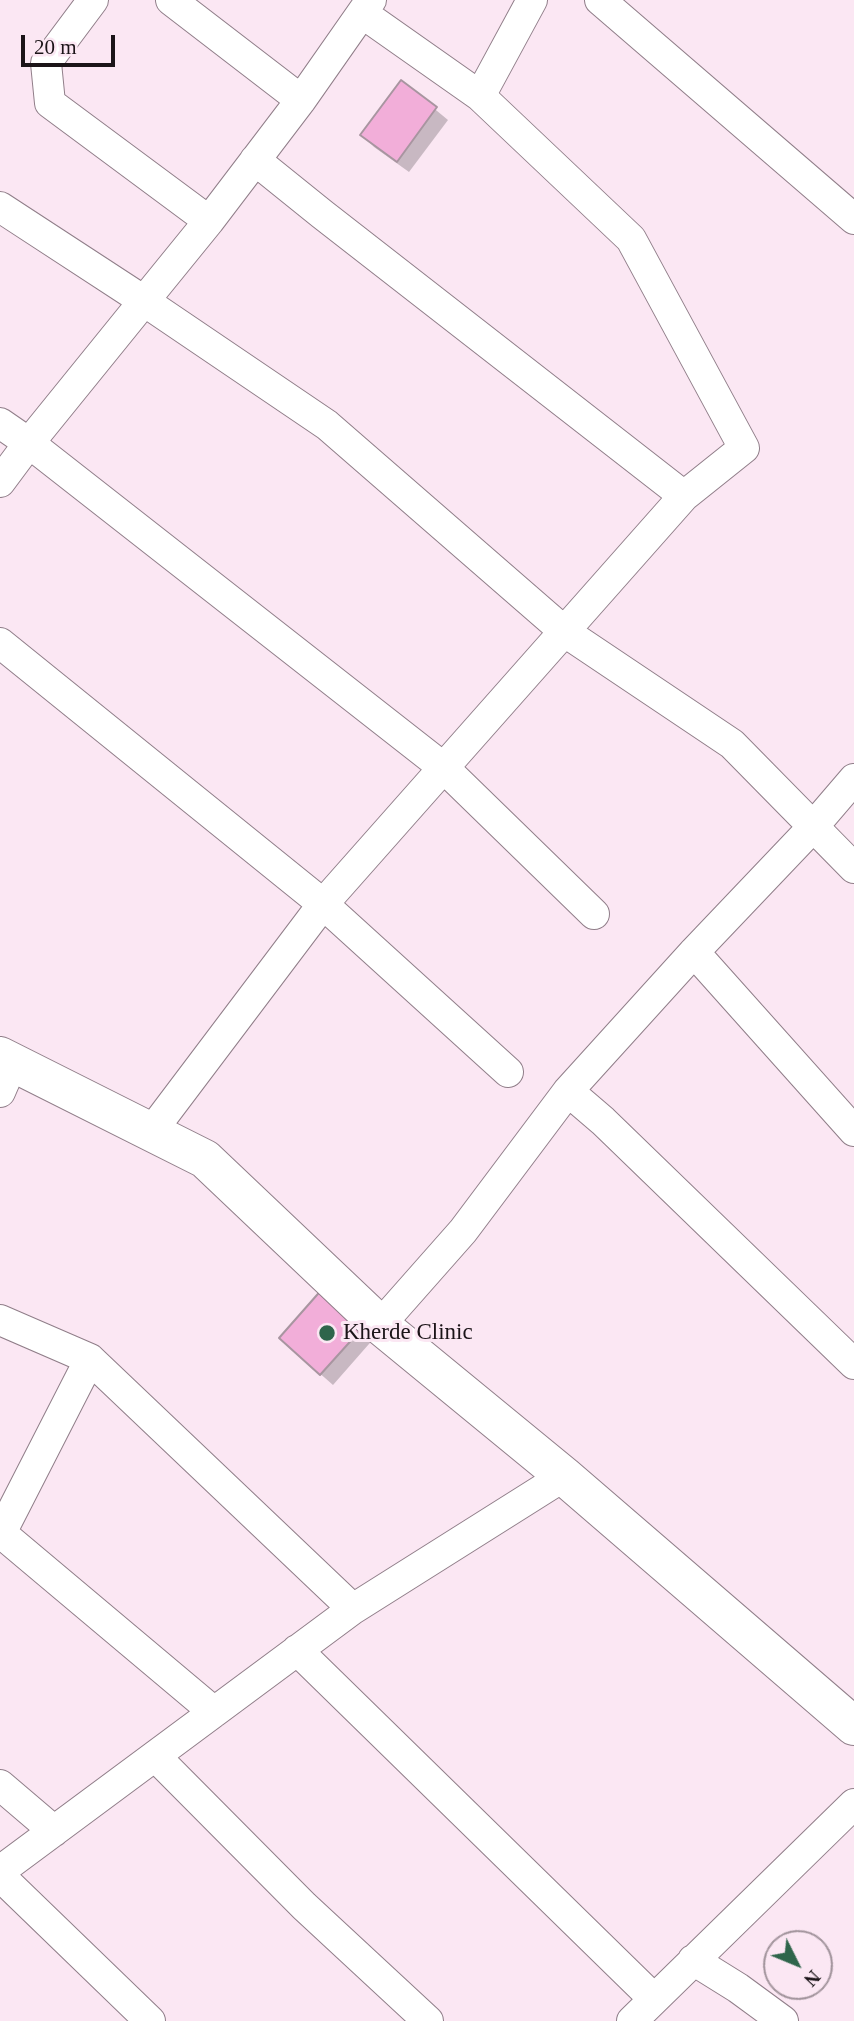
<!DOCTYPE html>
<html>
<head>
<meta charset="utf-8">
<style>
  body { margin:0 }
  #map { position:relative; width:854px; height:2021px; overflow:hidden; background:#fbe7f3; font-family:"Times New Roman",serif }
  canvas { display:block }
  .north { position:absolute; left:763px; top:1930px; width:70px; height:70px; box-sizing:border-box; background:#fbe7f3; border:2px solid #a1939b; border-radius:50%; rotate:133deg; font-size:19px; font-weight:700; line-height:28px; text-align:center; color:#1b1418 }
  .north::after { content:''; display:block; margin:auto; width:24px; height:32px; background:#2f654b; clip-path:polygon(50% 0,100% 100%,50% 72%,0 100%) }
  .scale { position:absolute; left:21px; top:35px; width:94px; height:32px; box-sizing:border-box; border:4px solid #1b1418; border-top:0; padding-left:9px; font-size:21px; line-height:24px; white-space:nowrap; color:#1b1418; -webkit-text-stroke:5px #fbe7f3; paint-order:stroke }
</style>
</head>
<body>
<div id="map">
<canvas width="854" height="2021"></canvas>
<div class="north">N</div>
<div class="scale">20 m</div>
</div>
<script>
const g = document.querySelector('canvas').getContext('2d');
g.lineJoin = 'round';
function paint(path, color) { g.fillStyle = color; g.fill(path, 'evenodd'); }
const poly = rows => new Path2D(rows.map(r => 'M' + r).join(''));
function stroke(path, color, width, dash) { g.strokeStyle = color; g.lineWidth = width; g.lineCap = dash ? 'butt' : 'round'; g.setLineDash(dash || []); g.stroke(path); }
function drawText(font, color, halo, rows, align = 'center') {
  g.font = font + ' "Times New Roman",serif'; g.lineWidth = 6; g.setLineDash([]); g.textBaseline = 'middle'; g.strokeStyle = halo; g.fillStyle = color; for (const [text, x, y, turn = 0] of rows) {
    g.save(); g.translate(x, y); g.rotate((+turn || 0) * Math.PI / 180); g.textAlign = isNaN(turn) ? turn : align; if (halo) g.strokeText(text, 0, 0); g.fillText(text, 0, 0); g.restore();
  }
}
const shadow = poly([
  [402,82,448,120,409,172,374,147,363,135],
  [364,1325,376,1336,333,1385,292,1349]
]);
const building = poly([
  [401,80,437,107,397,162,360,135,401,80],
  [324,1287,366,1324,320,1375,279,1338,324,1287]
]);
const minor = poly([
  [93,0,46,63,50,103,209,221],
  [171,0,301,100],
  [600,0,854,219],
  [362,13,480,96],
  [255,160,322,214,684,496],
  [0,207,144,301,209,221,301,100,371,0],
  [0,423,29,443,444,768,594,914],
  [0,482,29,443,144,301,327,425,565,632,732,744,854,868],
  [0,643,323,904,508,1072],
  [694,952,854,1131],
  [568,1091,603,1121,854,1364],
  [0,1092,13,1062],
  [151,1132,323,904,684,496,744,448,631,239,480,96,532,0],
  [0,1320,90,1359,353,1609],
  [380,1325,463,1231,568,1091,694,952,812,828,854,779],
  [1,1533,214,1712],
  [0,1535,90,1359],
  [297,1650,654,1999],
  [155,1756,304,1906,428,2021],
  [0,1785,54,1831],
  [0,1871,353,1609,564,1476],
  [0,1876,150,2021],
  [693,1960,738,1988,783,2021],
  [632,2021,854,1804]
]);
const secondary = poly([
  [0,1056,205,1159,380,1325,564,1476,854,1726]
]);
const markers = [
  [327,1333,9,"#2f654b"]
];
const poiNames = [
  ["Kherde Clinic",343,1333]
];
paint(shadow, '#0003');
paint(building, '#f2aed9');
stroke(building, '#a895a0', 2);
stroke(minor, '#907e89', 32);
stroke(secondary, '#907e89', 40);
stroke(minor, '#fff', 30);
stroke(secondary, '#fff', 38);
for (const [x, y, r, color] of markers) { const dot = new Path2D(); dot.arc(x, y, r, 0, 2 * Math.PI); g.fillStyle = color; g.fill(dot); stroke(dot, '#fbe7f3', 2.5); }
drawText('23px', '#1b1418', '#fbe7f3', poiNames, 'left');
</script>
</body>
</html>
